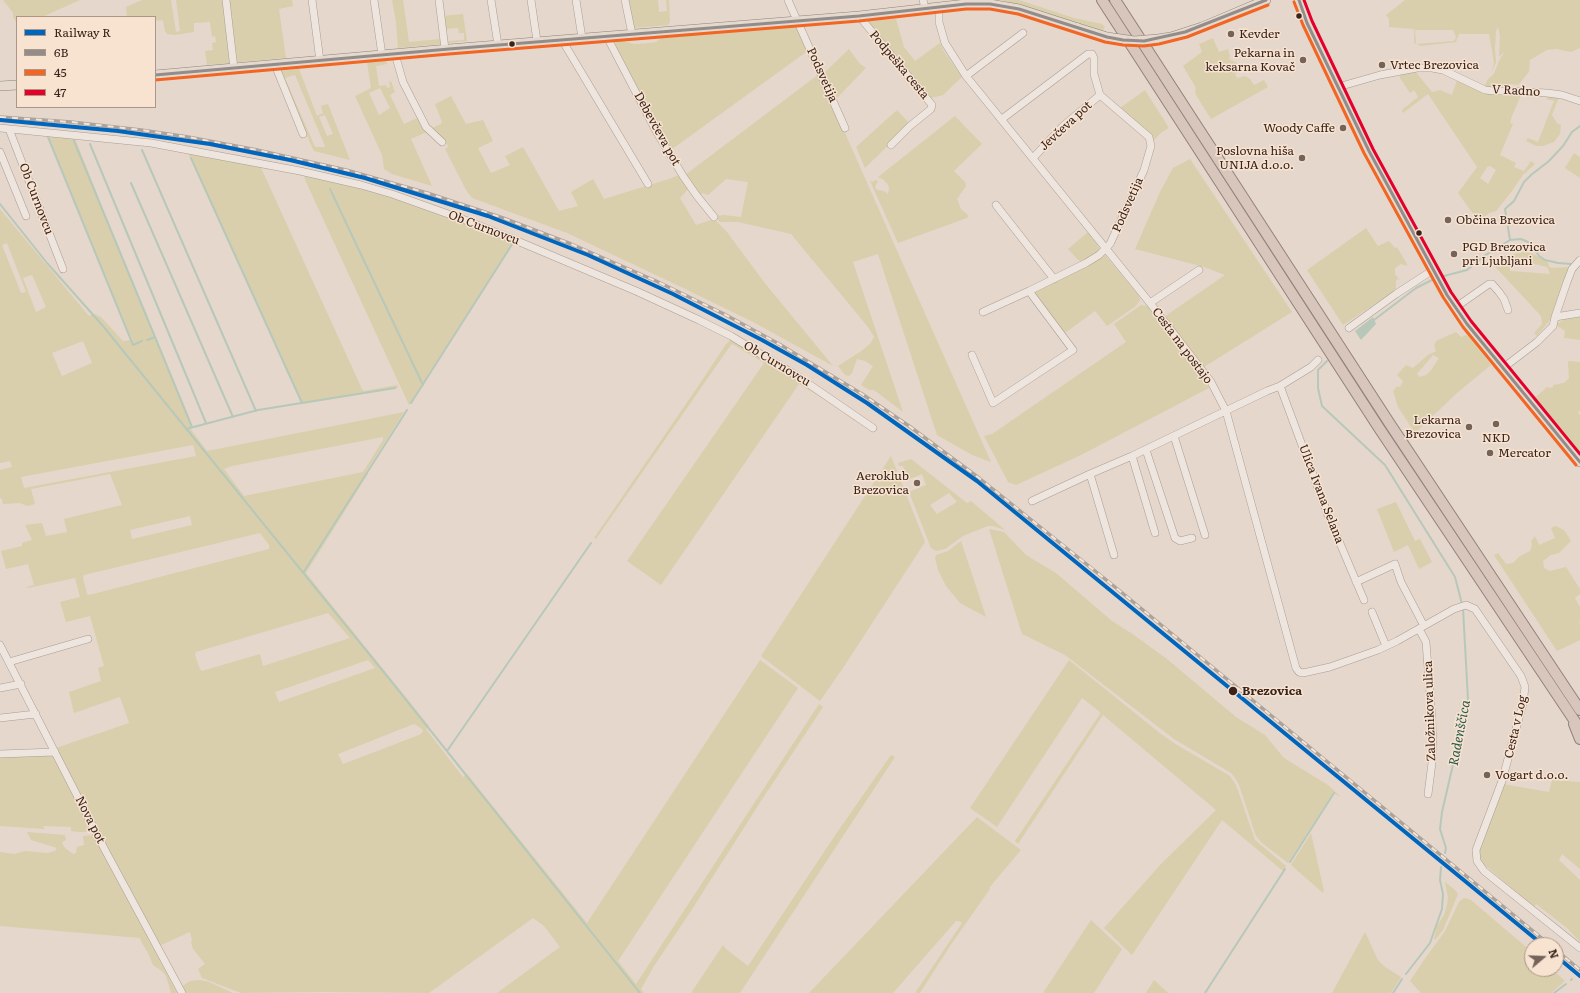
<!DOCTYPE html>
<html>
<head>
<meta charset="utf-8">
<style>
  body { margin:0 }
  #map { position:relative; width:1580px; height:993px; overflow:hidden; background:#e5d7cb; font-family:Literata,serif }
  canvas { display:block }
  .legend { position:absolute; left:16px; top:16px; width:140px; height:92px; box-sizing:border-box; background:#f7e3d0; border:1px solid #ab9688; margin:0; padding:5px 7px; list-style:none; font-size:12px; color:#39231c }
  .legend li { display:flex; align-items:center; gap:8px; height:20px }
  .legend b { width:20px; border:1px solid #ab9688 }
  .north { position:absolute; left:1524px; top:937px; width:40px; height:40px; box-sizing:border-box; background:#f7e3d0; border:1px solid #ab9688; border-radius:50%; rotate:71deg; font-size:11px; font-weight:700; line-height:16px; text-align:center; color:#39231c }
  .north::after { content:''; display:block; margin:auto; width:14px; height:18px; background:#756259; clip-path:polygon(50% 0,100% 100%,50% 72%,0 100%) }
</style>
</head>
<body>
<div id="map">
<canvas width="1580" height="993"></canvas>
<ul class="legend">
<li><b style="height:5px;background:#0065bd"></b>Railway R</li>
<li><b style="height:5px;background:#928d8b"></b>6B</li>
<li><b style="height:5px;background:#f26522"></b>45</li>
<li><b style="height:5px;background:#e4002b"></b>47</li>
</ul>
<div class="north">N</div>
</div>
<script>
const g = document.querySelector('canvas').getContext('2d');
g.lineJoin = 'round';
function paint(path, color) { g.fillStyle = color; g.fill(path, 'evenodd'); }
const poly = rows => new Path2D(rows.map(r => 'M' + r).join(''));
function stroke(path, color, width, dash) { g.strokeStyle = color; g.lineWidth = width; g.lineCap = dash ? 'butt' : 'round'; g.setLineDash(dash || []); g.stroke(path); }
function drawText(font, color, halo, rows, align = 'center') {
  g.font = font + ' Literata,serif'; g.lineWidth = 3; g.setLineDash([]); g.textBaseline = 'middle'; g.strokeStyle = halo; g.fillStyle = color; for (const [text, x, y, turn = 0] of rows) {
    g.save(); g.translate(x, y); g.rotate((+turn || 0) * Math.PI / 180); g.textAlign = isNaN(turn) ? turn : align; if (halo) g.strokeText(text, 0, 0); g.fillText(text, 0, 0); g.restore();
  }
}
const green = poly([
  [3,0,80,0,42,17,17,17,17,23,13,17,13,13],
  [142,0,171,0,176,32,180,31,176,0,292,0,293,6,279,9,286,58,207,65,205,51,213,50,212,43,216,42,215,36,212,37,210,22,194,23,194,32,175,35,167,34,165,31,163,20,155,21,155,17,127,17,126,7],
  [392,0,403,0,409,42,441,39,441,44,398,48,396,22],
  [627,0,658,0,659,12,667,11,666,0,669,0,670,22,668,25,632,28],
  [1001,0,1019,0,1074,18,1102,24,1105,27,1102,32,1033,9],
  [1405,0,1580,0,1580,48,1571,52,1556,49,1547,50,1530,60,1529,72,1518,85,1511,84,1502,88,1484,87,1488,79,1494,74,1499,61,1505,51,1499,57,1500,36,1498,27,1496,31,1495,49,1496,62,1492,72,1494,63,1489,34,1459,34,1456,42,1421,46,1414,43,1414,29,1389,27,1389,19,1386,15],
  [1415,30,1453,30,1456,37,1454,41,1416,44],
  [463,14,467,41,448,43,448,41,464,40,464,33,459,33,458,28,445,29,443,16],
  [896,19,904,47,915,61,940,43,943,50,962,77,943,95,931,98,865,21],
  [796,26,809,50,675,147,670,150,615,45,616,42,618,40,635,44,650,43,656,42,661,38],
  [1213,38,1219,52,1228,49,1230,56,1229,59,1237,63,1239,71,1235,74,1237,78,1245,76,1250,79,1254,85,1264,80,1268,87,1211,119,1196,95,1195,92,1196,88,1183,66,1202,52,1199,44],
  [849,49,860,64,866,68,835,100,824,73],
  [386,60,387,64,376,66,379,86,386,85,387,88,390,87,389,82,391,81,395,92,390,95,404,124,419,117,427,132,411,139,432,186,392,174,384,169,382,155,355,96,371,88,367,62],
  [380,88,390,108,379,115,369,93],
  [299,69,317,116,323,113,321,106,328,104,350,160,314,151,312,147,280,71],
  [295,75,325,146,325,147,315,147,285,78],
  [325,115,333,134,327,136,319,117],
  [1415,71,1432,92,1440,90,1452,95,1457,80,1471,87,1522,93,1512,116,1510,123,1513,124,1500,155,1516,163,1514,167,1524,171,1531,161,1535,164,1523,175,1509,195,1496,211,1489,213,1479,222,1458,193,1477,167,1428,94,1403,113,1402,110,1418,97,1414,90,1410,93,1400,78,1400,74],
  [1490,166,1496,170,1488,184,1480,178,1487,167],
  [819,74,895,246,991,462,972,455,937,435,878,254,853,262,903,412,874,390,869,390,861,385,873,366,865,361,857,359,852,373,849,376,845,375,838,366,860,352,870,344,874,337,868,327,791,234,738,222,720,222,715,216,724,215,741,217,748,182,726,179,708,195,703,193,699,196,685,175],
  [1145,90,1169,128,1162,132,1154,140,1120,108],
  [1548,95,1559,97,1552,115,1557,123,1561,125,1560,134,1554,142,1543,146,1536,146,1526,141,1528,138,1538,142,1554,101,1546,99],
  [451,96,466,124,483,120,493,141,478,148,491,173,510,165,505,156,523,147,559,211,578,206,571,192,593,179,604,199,669,179,679,175,689,188,680,198,696,225,714,219,727,232,764,282,833,366,753,322,679,286,567,233,472,198,466,190,445,149,448,147,447,144,430,129,441,124,442,122,435,104],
  [897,110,910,124,865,168,856,147],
  [955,116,982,144,954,171,965,182,966,186,957,199,961,209,969,216,967,218,898,243,870,181,873,182,875,180,878,181,875,187,877,190,884,191,888,194,889,188,888,185,884,180,878,177],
  [47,134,74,136,134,287,192,426,189,427,207,451,404,412,366,472,368,474,306,573,429,726,426,729,463,777,467,774,587,923,760,660,798,688,618,961,636,984,819,704,823,707,761,801,689,914,654,966,641,989,644,993,497,993,560,947,544,926,533,918,429,993,322,992,241,993,202,978,198,969,205,964,193,949,191,942,192,940,190,932,159,946,56,748,129,723,120,697,74,713,69,692,101,681,98,668,104,666,90,616,66,622,60,602,80,597,75,578,28,588,27,587,34,585,28,564,6,569,1,551,22,546,22,543,32,540,25,525,42,523,46,536,67,532,64,519,122,505,110,474,31,489,35,504,27,506,20,503,3,504,2,499,0,498,0,470,12,467,10,461,0,463,0,209,89,316,94,314,101,317,123,341,132,340],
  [7,243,26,292,21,293,2,245],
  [32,275,46,307,36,312,23,278],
  [83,341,92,363,62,376,52,353],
  [383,437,383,440,363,472,244,496,224,469,232,466],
  [193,445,196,456,24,488,21,477],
  [190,516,192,525,132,539,130,530],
  [260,533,269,545,269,549,89,595,87,594,83,578,84,575],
  [328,613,350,638,263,666,260,654,202,671,200,669,195,655,196,652],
  [368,660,375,668,279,702,275,692],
  [414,724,422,729,423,732,419,735,343,764,338,754],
  [187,151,261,164,262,170,362,389,364,391,397,385,398,388,302,404],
  [1574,153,1580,157,1580,178,1565,168],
  [1190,159,1292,312,1204,367,1164,317,1225,275,1204,267,1135,249,1160,192,1173,168],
  [304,175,364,188,438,213,514,241,409,405,306,182],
  [1366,228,1378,246,1389,241,1395,248,1397,247,1408,266,1401,264,1395,268,1395,274,1399,279,1396,280,1396,289,1393,292,1343,325,1307,270],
  [1088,232,1100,249,1098,252,1081,263,1068,249],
  [1527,251,1548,262,1549,267,1552,268,1570,267,1550,320,1537,336,1534,333,1542,324,1541,316,1489,260],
  [1510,263,1535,264,1547,267,1550,274,1510,271],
  [1105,255,1139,296,1140,300,1136,306,1107,326,1095,311,1065,333,1038,299,1033,291],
  [1141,305,1148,306,1199,371,1209,388,1081,455,1016,485,1008,482,984,436,992,434,1126,342,1114,324],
  [1568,316,1580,316,1580,340,1564,338,1565,331,1556,325],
  [1456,332,1461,337,1466,335,1469,336,1491,365,1457,393,1415,433,1398,407,1393,391,1397,386,1400,387,1403,381,1397,375,1406,365,1413,368,1428,355,1436,351,1434,345,1436,341],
  [1433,355,1439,358,1432,369,1426,375,1420,377,1417,374],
  [732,339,859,420,855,421,827,401,799,384,661,585,627,561,764,363,734,345,732,344,728,349,596,539,594,538,701,382,726,344],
  [1568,361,1580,362,1580,410,1578,413,1580,415,1580,453,1535,398,1547,387,1550,388,1553,387,1553,385,1564,383,1569,378],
  [891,456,925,542,843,668,820,701,761,656],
  [911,459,967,503,971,501,1005,530,993,526,988,526,963,536,945,549,936,551,931,548,909,492,926,485,922,474,905,481,902,474,905,472,903,466,899,466,898,463],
  [949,493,957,502,937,514,930,505],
  [1396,502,1415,541,1420,539,1432,562,1419,569,1408,545,1394,552,1377,509],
  [1556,526,1564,530,1571,541,1559,553,1551,555,1543,561,1544,568,1550,571,1566,567,1580,589,1580,594,1575,598,1580,607,1580,621,1579,622,1580,625,1580,640,1557,651,1494,555,1498,553,1506,564,1513,563,1520,556,1530,551,1532,545,1531,541,1535,536,1539,545,1555,538,1551,528],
  [989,529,1004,532,1026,555,1056,573,1112,621,1134,635,1167,659,1236,717,1265,735,1284,758,1328,785,1341,797,1333,793,1288,863,1262,843,1256,836,1239,785,1235,778,1231,773,1174,739,1065,655,1022,634],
  [961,541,974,580,986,617,960,603,946,586,938,570,935,558,936,555,948,551],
  [1069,660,1161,734,1177,745,1230,776,1236,785,1255,840,1286,866,1283,871,1222,820,1132,955,1104,928,1161,864,1216,810,1103,715,1018,844,1015,841,1100,714,1100,712,1082,698,997,827,970,808],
  [49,755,54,757,90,827,90,829,86,832,79,832,71,831,71,827,43,826,45,829,0,826,0,756],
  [891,755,895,757,740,993,691,993,723,945,726,949,748,966,836,834],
  [1552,780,1580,782,1580,869,1562,854,1559,860,1580,880,1580,942,1567,928,1536,904,1534,907,1481,862,1478,848,1503,784,1549,792],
  [977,817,1021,850,989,888,990,889,950,946,920,993,915,993,962,923,959,921,956,921,893,993,809,993],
  [27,832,65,835,66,840,62,842,64,847,73,854,76,853,77,847,84,845,83,836,94,835,177,993,171,993,166,976,162,971,153,965,148,953,142,943,140,938,0,926,0,852,14,854,25,851,48,853,55,851,57,848,31,840],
  [1311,833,1324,891,1323,893,1291,865],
  [1445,882,1455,890,1458,894,1443,930,1435,940,1434,938,1437,926,1444,915,1447,905,1448,898],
  [1464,898,1471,900,1532,952,1532,969,1552,969,1565,981,1551,993,1421,993,1410,981,1424,960,1445,931,1459,902],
  [1091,920,1122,949,1094,993,1043,993],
  [1365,932,1378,960,1385,967,1401,977,1391,993,1332,993],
  [200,980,209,982,233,993,184,993,181,987,190,981],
  [1154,980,1166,991,1169,993,1146,993]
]);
const water = poly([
  [1373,317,1376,324,1361,340,1355,331]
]);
const stream = poly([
  [48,137,133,345,142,341],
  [74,141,155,337],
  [90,144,206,423],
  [142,150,256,411],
  [191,158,302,403],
  [131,183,233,417],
  [330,189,423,385],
  [0,204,47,263,103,326,391,681,640,993],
  [1510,240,1521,239,1528,242,1533,247,1539,256,1545,260,1558,263,1571,264],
  [1440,277,1467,270,1484,256,1510,240,1505,209,1514,201,1524,182,1531,175,1549,161,1563,146,1572,132,1580,126],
  [1374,320,1416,288,1434,279],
  [147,340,155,337,192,427],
  [1327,361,1318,370,1318,388,1322,406,1385,465,1455,577,1462,604],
  [411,403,513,243],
  [186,429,258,410,395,388],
  [303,573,407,410],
  [447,751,591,543],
  [1445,853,1446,848,1440,829,1442,812,1468,700,1463,608],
  [1290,862,1334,793],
  [1406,974,1430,943,1442,909,1443,894,1440,880,1441,867],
  [1571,980,1572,979],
  [1205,993,1285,869],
  [1393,993,1402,979],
  [1554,993,1566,984]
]);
const minor = poly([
  [226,0,234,69],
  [312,0,320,61],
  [374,0,382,55],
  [439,0,445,49],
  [491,0,498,45],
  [531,0,537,41],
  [576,0,582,38],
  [625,0,632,34],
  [788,0,845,128],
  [923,0,925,8],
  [939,7,939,22,945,43,966,76,1150,303,1211,382,1226,411,1296,668,1299,672,1303,673,1330,667,1378,650,1397,641,1454,609,1466,605,1475,609,1521,676,1525,687,1523,703,1502,781,1476,850,1477,861,1484,871,1580,948],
  [859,16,932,105,931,109,910,126,891,145],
  [607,37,656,131,683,176,697,196,714,217],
  [562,40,648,184],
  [395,54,403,82,426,127,442,142],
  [275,65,303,134],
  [966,76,1023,33],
  [1338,87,1380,75,1417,68,1432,68,1443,70,1485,90,1494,91,1506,91,1547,93,1562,95,1580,101],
  [1002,119,1088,54,1092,54,1094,58,1094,74,1100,95],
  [0,128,151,143,204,153,300,171,361,185,392,194,465,220,515,240,636,291,699,320,731,336,797,376,873,428],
  [9,129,63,269],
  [0,152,26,216],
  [1033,158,1063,126,1100,95],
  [996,205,1054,279],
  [1150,303,1199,270],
  [1456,307,1489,284,1492,284,1499,292,1504,299,1508,310],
  [983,312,1029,291],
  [1555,317,1580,313],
  [1349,328,1396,294,1433,270],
  [972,355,993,403,1073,350,1029,291,1086,263,1099,255,1110,244,1144,170,1151,146,1149,137,1100,95],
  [1503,368,1537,342,1553,326,1555,317,1567,282,1572,269,1580,260],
  [1280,386,1328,515,1364,600],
  [1174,436,1205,535],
  [1146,450,1175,538,1180,541,1192,538],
  [1132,456,1155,533],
  [1090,474,1114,555],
  [1032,501,1090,474,1132,456,1267,391,1280,386,1311,367,1318,360],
  [1356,582,1395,564,1401,582,1424,626],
  [1372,612,1386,646],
  [1419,629,1426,642,1432,720,1433,755,1428,794],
  [0,645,105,850,182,993],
  [9,662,88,639],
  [0,688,21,684],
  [0,718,36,714],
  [0,754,55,752]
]);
const major = poly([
  [1299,0,1307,23,1324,58,1369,151,1447,295,1467,324,1580,462],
  [1202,27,1266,0],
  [155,75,449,49,859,16,966,4,990,4,1019,9,1078,28],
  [0,86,17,85]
]);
const highway = poly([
  [1102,0,1379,428,1580,729],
  [1115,0,1390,424,1580,710],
  [1574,724,1580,739]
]);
const rail = poly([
  [0,117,71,122,141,130,188,137,257,150,346,170,427,193,503,218,571,244,656,281,724,314,779,344,862,394,909,426,979,478,1115,587,1550,945],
  [1556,950,1580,970]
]);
const majorBridge = poly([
  [1078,28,1107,37,1134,41,1158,39,1171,37,1202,27]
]);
const bus1 = poly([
  [1299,0,1307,23,1369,151,1447,295,1467,324,1580,462],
  [155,75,449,49,859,16,966,4,990,4,1019,9,1107,37,1123,40,1144,41,1185,32,1266,0]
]);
const bus2 = poly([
  [1294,2,1303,25,1364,153,1443,297,1463,327,1576,465],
  [155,80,449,54,859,21,966,9,990,9,1018,14,1105,42,1123,45,1144,46,1159,44,1187,37,1268,5]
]);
const bus3 = poly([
  [1304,0,1312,21,1373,149,1451,292,1471,321,1580,454]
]);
const rail1 = poly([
  [0,120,118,131,210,144,290,160,365,178,488,216,588,255,673,294,762,340,807,365,867,403,977,481,1543,945],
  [1556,956,1580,976]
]);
const markers = [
  [1299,16,3.5,"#39231c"],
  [1231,34,4,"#756259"],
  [512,44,3.5,"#39231c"],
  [1303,60,4,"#756259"],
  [1382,65,4,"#756259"],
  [1343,128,4,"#756259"],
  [1302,158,4,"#756259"],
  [1448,220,4,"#756259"],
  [1419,233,3.5,"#39231c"],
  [1454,254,4,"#756259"],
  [1496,424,4,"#756259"],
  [1469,427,4,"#756259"],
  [1490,453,4,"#756259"],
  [917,483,4,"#756259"],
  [1233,691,5,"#39231c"],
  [1487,775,4,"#756259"]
];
const poiNames = [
  ["Kevder",1239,34],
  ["Pekarna in",1295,53,"right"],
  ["keksarna Kovač",1295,67,"right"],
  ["Vrtec Brezovica",1390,65],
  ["Woody Caffe",1335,128,"right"],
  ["Poslovna hiša",1294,151,"right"],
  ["UNIJA d.o.o.",1294,165,"right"],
  ["Občina Brezovica",1456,220],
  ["PGD Brezovica",1462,247],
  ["pri Ljubljani",1462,261],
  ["Lekarna",1461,420,"right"],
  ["Brezovica",1461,434,"right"],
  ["NKD",1496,438,"center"],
  ["Mercator",1498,453],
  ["Aeroklub",909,476,"right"],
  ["Brezovica",909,490,"right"],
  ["Vogart d.o.o.",1495,775]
];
const streetNames = [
  ["Podpeška cesta",899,65,50],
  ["Podsvetija",822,75,66],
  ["V Radno",1516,91,3],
  ["Jevčeva pot",1066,126,-43],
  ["Debevčeva pot",657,129,61],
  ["Ob Curnovcu",36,199,69],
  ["Podsvetija",1128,205,-66],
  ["Ob Curnovcu",484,228,21],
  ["Cesta na postajo",1182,346,53],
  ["Ob Curnovcu",777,364,31],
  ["Ulica Ivana Selana",1321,494,69],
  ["Založnikova ulica",1430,711,-92],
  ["Cesta v Log",1516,727,-77],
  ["Nova pot",90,820,63]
];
const stopNames = [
  ["Brezovica",1242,691]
];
const waterNames = [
  ["Radenščica",1460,733,-79]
];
paint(green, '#d9cfac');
paint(water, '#b7c8ba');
stroke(stream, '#b7c8ba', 2);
stroke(minor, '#aa9d95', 8);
stroke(major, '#90837b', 10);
stroke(highway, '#90837b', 12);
stroke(minor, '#ede5de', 7);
stroke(major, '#e5d9ce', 9);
stroke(highway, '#d8c6bc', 10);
stroke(rail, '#aca39d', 3.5);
stroke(rail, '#f7e3d0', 2, [6]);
stroke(majorBridge, '#90837b', 10, []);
stroke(majorBridge, '#e5d9ce', 9);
stroke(bus1, '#928d8b', 3);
stroke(bus2, '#f26522', 3);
stroke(bus3, '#e4002b', 3);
stroke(rail1, '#0065bd', 4);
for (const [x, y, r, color] of markers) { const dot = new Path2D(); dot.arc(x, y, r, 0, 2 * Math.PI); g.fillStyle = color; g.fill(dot); stroke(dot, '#f7e3d0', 1.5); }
drawText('12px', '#39231c', '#f7e3d0', poiNames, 'left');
drawText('12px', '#39231c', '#f7e3d0', streetNames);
drawText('bold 12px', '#39231c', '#f7e3d0', stopNames, 'left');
drawText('italic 13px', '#2a5a4b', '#f7e3d0', waterNames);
</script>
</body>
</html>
